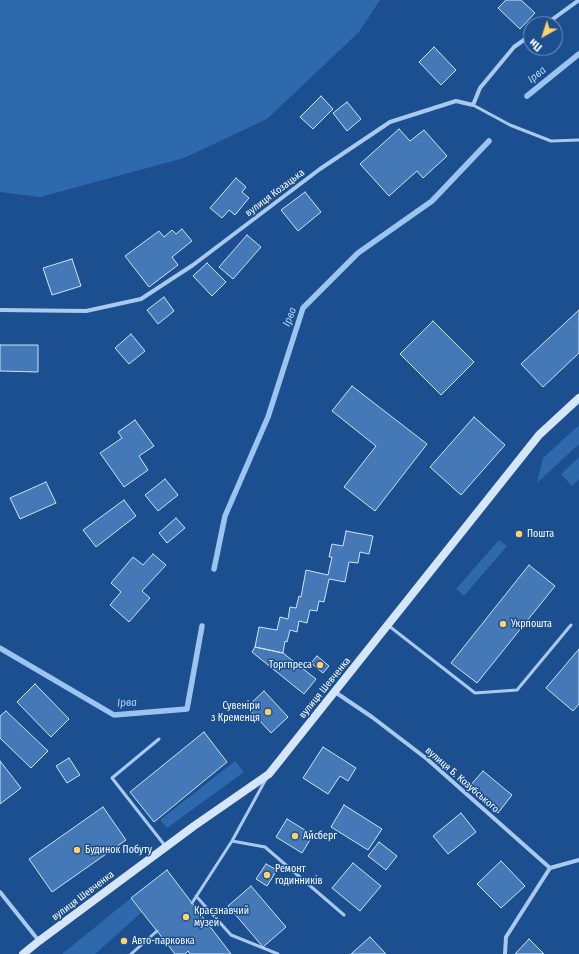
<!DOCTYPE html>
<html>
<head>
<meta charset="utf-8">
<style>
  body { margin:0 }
  #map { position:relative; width:579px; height:954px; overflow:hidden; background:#1b4f8f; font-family:"Fira Sans Condensed",sans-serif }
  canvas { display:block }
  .north { position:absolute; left:523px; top:16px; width:40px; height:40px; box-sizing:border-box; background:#1b4f8f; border:1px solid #7695bc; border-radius:50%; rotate:219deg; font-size:11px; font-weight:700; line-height:16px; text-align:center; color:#fff }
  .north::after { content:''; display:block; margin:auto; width:14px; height:18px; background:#ffd166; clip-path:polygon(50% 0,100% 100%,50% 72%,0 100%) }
</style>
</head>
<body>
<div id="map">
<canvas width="579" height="954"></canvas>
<div class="north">Пн</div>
</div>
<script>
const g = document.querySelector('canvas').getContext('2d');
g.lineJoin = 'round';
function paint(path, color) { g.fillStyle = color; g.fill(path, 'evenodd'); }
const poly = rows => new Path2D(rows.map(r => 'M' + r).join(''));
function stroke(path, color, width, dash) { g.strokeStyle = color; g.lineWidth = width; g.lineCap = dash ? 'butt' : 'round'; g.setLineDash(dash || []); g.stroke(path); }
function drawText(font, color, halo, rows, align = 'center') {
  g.font = font + ' "Fira Sans Condensed",sans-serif'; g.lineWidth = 3; g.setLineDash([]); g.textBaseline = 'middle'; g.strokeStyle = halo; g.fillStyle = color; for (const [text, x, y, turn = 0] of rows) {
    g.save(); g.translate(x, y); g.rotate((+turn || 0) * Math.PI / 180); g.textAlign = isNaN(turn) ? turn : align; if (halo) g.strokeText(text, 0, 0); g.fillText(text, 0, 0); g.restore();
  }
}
const green = poly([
  [0,0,380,0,359,32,267,119,184,158,40,197,0,192],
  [579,425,579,444,537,483,543,458],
  [579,457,579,479,572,486,561,474],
  [499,540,507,546,464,596,456,589],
  [235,761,244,772,167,828,160,820],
  [131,898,142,912,95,954,62,954]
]);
const stream = poly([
  [527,96,579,54],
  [214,569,225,516,268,417,303,308,358,253,432,201,489,141],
  [0,648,114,715,187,709,202,626]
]);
const building = poly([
  [506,0,521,0,535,13,520,29,498,8,506,0],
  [434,47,456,70,441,85,419,62,434,47],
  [321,96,333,109,313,129,300,117,321,96],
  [347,102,361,119,347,131,333,113,347,102],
  [399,129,410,141,424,130,447,156,423,178,417,171,389,196,360,164,399,129],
  [236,178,246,187,242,192,249,198,235,215,229,210,222,218,210,208,236,178],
  [305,192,321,212,298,231,281,210,305,192],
  [182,229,192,241,172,257,178,265,149,287,125,256,159,231,164,237,172,230,176,234,182,229],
  [247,235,261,247,233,279,219,267,247,235],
  [72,259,81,286,52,295,43,268,72,259],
  [207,263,226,282,212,296,193,276,207,263],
  [164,297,174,311,158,324,147,310,164,297],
  [579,310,579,353,543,387,521,364,579,310],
  [433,321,474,362,441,395,400,354,433,321],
  [131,334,145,351,129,364,115,348,131,334],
  [0,345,38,345,38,372,0,371,0,345],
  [352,386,427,444,375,511,344,487,376,446,332,411,352,386],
  [474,417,505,445,461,495,430,467,474,417],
  [135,420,154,446,139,456,148,470,124,487,100,453,122,438,118,432,135,420],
  [165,479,178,495,158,511,145,495,165,479],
  [46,482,56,503,20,519,10,498,46,482],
  [124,500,136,516,96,547,83,530,124,500],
  [176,518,185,528,167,543,159,533,176,518],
  [346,531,373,536,369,554,360,552,358,563,349,562,345,582,329,579,324,602,319,601,317,611,310,610,307,623,299,621,297,632,290,630,287,642,285,641,283,653,255,647,259,627,277,630,280,617,288,619,290,607,296,608,299,596,301,597,306,570,328,575,332,557,329,557,332,544,343,546,346,531],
  [153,554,166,565,142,591,150,598,129,622,110,605,121,592,111,583,133,557,143,565,153,554],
  [529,565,555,586,477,683,451,663,529,565],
  [255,647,283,653,316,679,304,694,252,652,255,647],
  [579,649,579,704,573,711,546,688,579,649],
  [317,656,329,666,323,673,311,663,317,656],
  [35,684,69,719,51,737,17,702,35,684],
  [264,691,288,717,271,733,247,707,264,691],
  [6,711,48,751,31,768,0,738,0,716,6,711],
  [204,732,227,762,154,822,130,792,204,732],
  [323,747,356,768,348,781,340,776,328,794,303,778,323,747],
  [69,758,80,775,67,783,56,766,69,758],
  [0,761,21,788,0,804,0,761],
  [483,771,512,795,498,813,468,788,483,771],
  [344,805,382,829,368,850,331,827,344,805],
  [103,807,126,840,52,892,29,859,103,807],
  [461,813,476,832,448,854,433,836,461,813],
  [287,819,313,835,302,853,276,837,287,819],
  [379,842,397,856,386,870,368,856,379,842],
  [501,861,525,886,501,908,477,884,501,861],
  [353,863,381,886,360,911,332,888,353,863],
  [266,864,277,870,267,886,256,879,266,864],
  [167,870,192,903,231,954,190,954,188,951,185,954,175,954,131,898,167,870],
  [251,886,286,927,263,947,228,906,251,886],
  [370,937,386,954,351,954,370,937],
  [529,939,544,954,515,954,529,939]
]);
const service = poly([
  [473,105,510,125,551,141,579,140],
  [389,626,475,693,517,690,571,625],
  [159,739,112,778,166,847],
  [232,841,265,847,344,915],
  [196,896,231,935,278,954],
  [192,903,232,841,266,779],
  [131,954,157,931]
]);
const minor = poly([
  [546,24,579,0],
  [0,310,86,311,141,299,193,265,320,169,390,122,456,101,473,105,480,88,514,47,531,35],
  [335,692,372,717,427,759,550,868,579,860],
  [0,892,39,941],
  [505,954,506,937,550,868]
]);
const secondary = poly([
  [23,954,39,941,194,826,269,774,539,435,579,398]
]);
const markers = [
  [519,534,4,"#ffd166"],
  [503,624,4,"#ffd166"],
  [320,665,4,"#ffd166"],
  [268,712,4,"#ffd166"],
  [295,836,4,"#ffd166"],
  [77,850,4,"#ffd166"],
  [267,875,4,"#ffd166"],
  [186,917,4,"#ffd166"],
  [124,941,4,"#ffd166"]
];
const streetNames = [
  ["вулиця Козацька",275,193,-37],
  ["вулиця Шевченка",325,688,-51],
  ["вулиця Б. Козубського",462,780,41],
  ["вулиця Шевченка",83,896,-37]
];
const poiNames = [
  ["Пошта",527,534],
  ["Укрпошта",511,624],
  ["Торгпреса",312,665,"right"],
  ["Сувеніри",260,706,"right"],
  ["з Кременця",260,718,"right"],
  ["Айсберг",303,836],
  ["Будинок Побуту",85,850],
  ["Ремонт",275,869],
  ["годинників",275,881],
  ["Краєзнавчий",194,911],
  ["музей",194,923],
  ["Авто-парковка",132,941]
];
const waterNames = [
  ["Ірва",537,75,-39],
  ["Ірва",290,317,-69],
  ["Ірва",127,703,-2]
];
paint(green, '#2e69ad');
stroke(stream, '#9cc4f0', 5.5);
paint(building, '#4478b7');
stroke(building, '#cfe3fa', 1);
stroke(service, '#a9c9ee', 3);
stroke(minor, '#a9c9ee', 4);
stroke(secondary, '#d6e6fa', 8);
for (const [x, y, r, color] of markers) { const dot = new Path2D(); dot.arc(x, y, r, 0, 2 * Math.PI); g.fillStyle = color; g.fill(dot); stroke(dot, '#1b4f8f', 1.5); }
drawText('10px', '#fff', '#1b4f8f', streetNames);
drawText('10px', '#fff', '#1b4f8f', poiNames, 'left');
drawText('italic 11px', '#b5d3f5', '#1b4f8f', waterNames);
</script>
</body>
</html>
